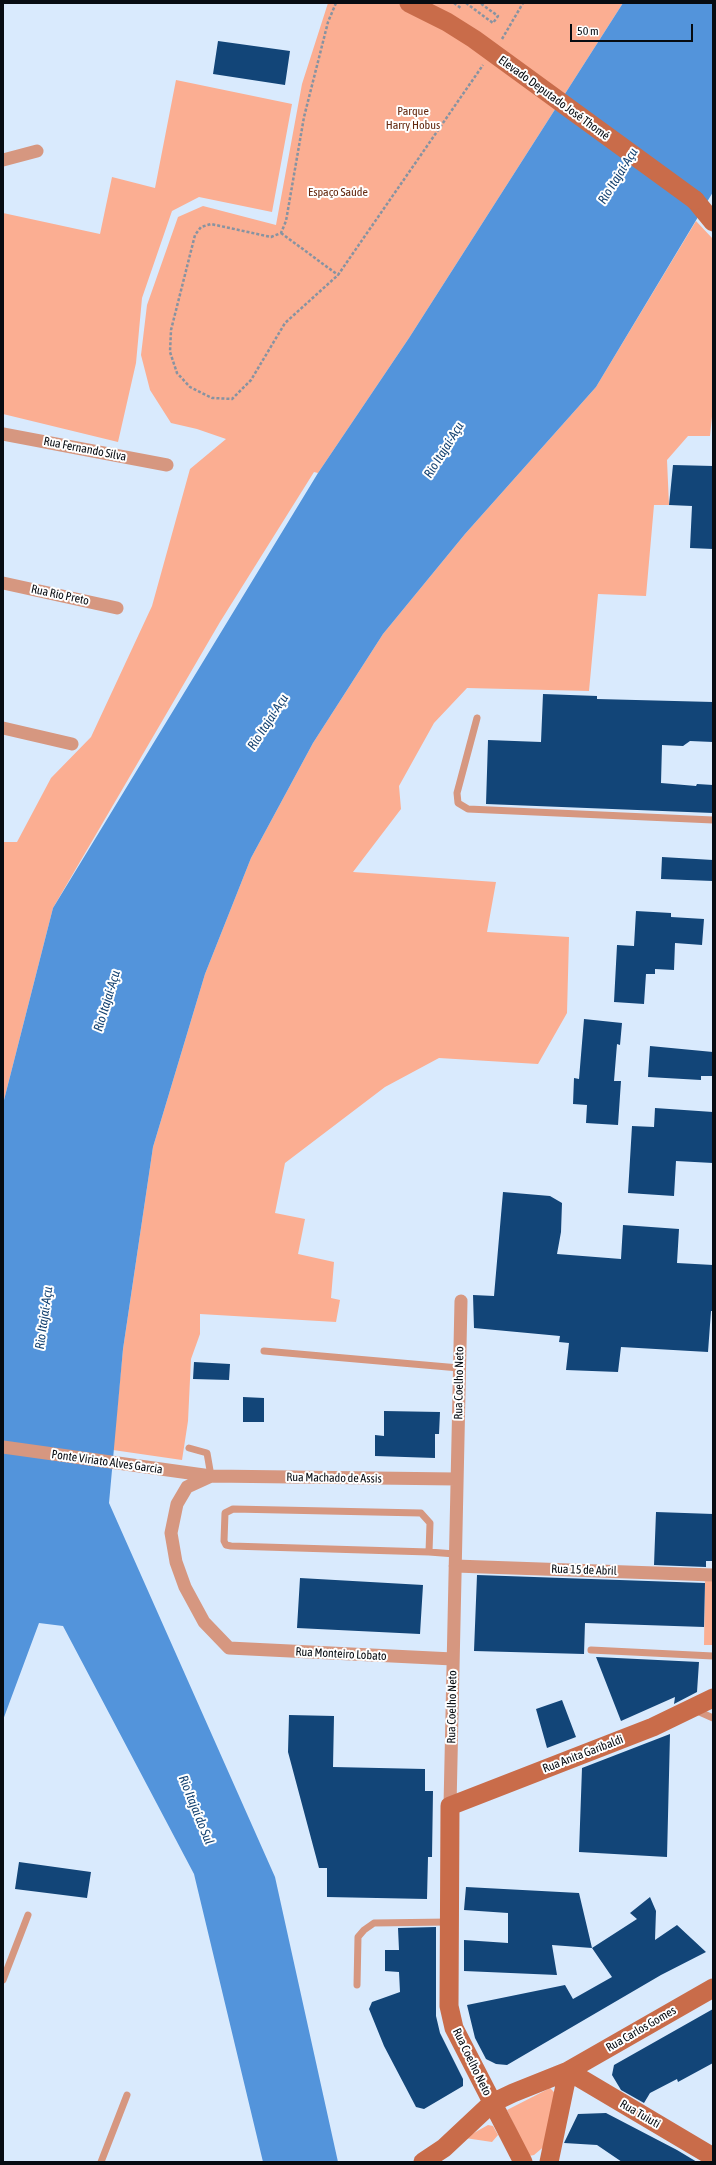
<!DOCTYPE html>
<html>
<head>
<meta charset="utf-8">
<style>
  body { margin:0 }
  #map { position:relative; width:716px; height:2165px; overflow:hidden; background:#d9eafd; font-family:"Asap Condensed",sans-serif }
  canvas { display:block }
  .frame { position:absolute; inset:0; border:4px solid #070c12; pointer-events:none }
  .scale { position:absolute; left:570px; top:24px; width:123px; height:18px; box-sizing:border-box; border:2px solid #070c12; border-top:0; padding-left:5px; font-size:12px; line-height:14px; white-space:nowrap; color:#070c12; -webkit-text-stroke:3px #fff; paint-order:stroke }
</style>
</head>
<body>
<div id="map">
<canvas width="716" height="2165"></canvas>
<div class="frame"></div>
<div class="scale">50 m</div>
</div>
<script>
const g = document.querySelector('canvas').getContext('2d');
g.lineJoin = 'round';
function paint(path, color) { g.fillStyle = color; g.fill(path, 'evenodd'); }
const poly = rows => new Path2D(rows.map(r => 'M' + r).join(''));
function stroke(path, color, width, dash) { g.strokeStyle = color; g.lineWidth = width; g.lineCap = dash ? 'butt' : 'round'; g.setLineDash(dash || []); g.stroke(path); }
function drawText(font, color, halo, rows, align = 'center') {
  g.font = font + ' "Asap Condensed",sans-serif'; g.lineWidth = 4; g.setLineDash([]); g.textBaseline = 'middle'; g.strokeStyle = halo; g.fillStyle = color; for (const [text, x, y, turn = 0] of rows) {
    g.save(); g.translate(x, y); g.rotate((+turn || 0) * Math.PI / 180); g.textAlign = isNaN(turn) ? turn : align; if (halo) g.strokeText(text, 0, 0); g.fillText(text, 0, 0); g.restore();
  }
}
const green = poly([
  [328,3,623,3,409,338,318,473,314,472,220,622,53,908,3,1104,3,842,17,842,51,778,91,737,152,606,190,469,226,439,197,429,171,423,150,390,141,355,147,305,178,217,203,206,276,225,302,84],
  [176,80,292,104,272,212,199,197,172,211,142,298,136,363,118,442,3,414,3,213,100,234,112,177,155,188],
  [696,221,713,239,713,407,710,436,688,436,667,460,669,505,654,505,646,596,598,594,589,691,467,688,434,723,399,786,401,809,353,872,496,882,487,932,569,937,567,1013,538,1064,439,1058,385,1087,285,1163,275,1213,305,1219,298,1254,334,1262,331,1298,340,1300,336,1322,200,1314,200,1334,191,1359,188,1421,182,1460,113,1450,123,1349,153,1147,205,974,251,858,313,743,383,634,465,534,596,387],
  [705,1578,713,1578,713,1645,704,1645],
  [550,2088,555,2093,547,2144,534,2155,529,2156,507,2110],
  [488,2125,493,2126,498,2135,492,2142,465,2138]
]);
const water = poly([
  [623,3,713,3,713,192,596,387,465,534,383,634,313,743,251,858,205,974,153,1147,123,1349,109,1503,275,1877,338,2162,263,2162,194,1874,63,1626,39,1623,3,1720,3,1104,53,908,318,473,409,338]
]);
const building = poly([
  [218,41,290,51,285,85,213,74],
  [673,465,713,466,713,549,690,548,692,506,669,505],
  [543,694,597,696,597,699,713,702,713,742,690,741,683,746,662,745,661,783,696,786,697,784,713,785,713,813,486,804,488,740,541,742],
  [662,857,713,860,713,881,661,879],
  [636,911,671,913,671,917,704,919,702,945,675,943,674,970,655,969,655,974,646,974,644,1004,614,1002,617,945,634,946],
  [584,1019,622,1023,620,1045,617,1044,614,1081,621,1081,618,1125,586,1123,587,1105,573,1104,574,1078,579,1079],
  [650,1046,713,1052,713,1076,701,1076,701,1080,648,1077],
  [655,1108,713,1112,713,1163,676,1161,674,1196,628,1193,632,1126,654,1127],
  [503,1192,550,1196,562,1203,561,1232,557,1254,621,1259,623,1225,679,1229,677,1263,713,1265,713,1311,711,1311,708,1352,621,1347,618,1372,566,1370,569,1343,559,1342,560,1336,474,1328,473,1295,494,1296],
  [194,1362,230,1364,229,1380,193,1379],
  [243,1397,264,1398,264,1422,243,1422],
  [384,1411,440,1412,439,1434,435,1434,435,1458,375,1456,375,1435,384,1436],
  [656,1512,713,1514,713,1561,706,1561,706,1567,654,1565],
  [477,1575,705,1583,704,1627,585,1623,584,1654,474,1651],
  [300,1578,423,1585,420,1634,297,1628],
  [596,1657,699,1662,697,1692,674,1704,675,1697,621,1721],
  [562,1700,576,1737,547,1748,536,1709],
  [289,1715,334,1716,333,1767,425,1769,425,1791,433,1791,432,1857,428,1857,427,1899,327,1897,327,1868,319,1868,288,1752],
  [670,1734,667,1857,579,1852,582,1768],
  [19,1862,91,1872,87,1898,15,1889],
  [466,1887,579,1893,592,1948,552,1945,557,1975,464,1971,464,1940,508,1943,508,1913,464,1910],
  [650,1897,656,1911,655,1940,677,1925,706,1952,661,1975,507,2065,496,2064,486,2059,475,2038,467,2005,565,1985,573,1999,612,1977,592,1948,637,1919,630,1913],
  [436,1927,436,2016,440,2033,463,2079,463,2086,424,2109,416,2107,384,2046,369,2009,372,2002,400,1992,399,1972,385,1971,385,1950,399,1950,398,1928],
  [713,2009,713,2063,678,2082,677,2079,650,2093,644,2103,621,2090,612,2075,614,2065],
  [606,2113,677,2150,697,2162,622,2162,597,2145,564,2143,578,2114]
]);
const path = poly([
  [336,3,328,22,304,117,286,221,281,233,271,237,211,224,201,227,195,235,171,330,170,352,177,373,190,387,212,398,232,399,251,380,285,323,338,275,483,65],
  [454,3,462,9],
  [466,3,493,23,498,16,480,3],
  [502,39,523,3],
  [281,233,338,275]
]);
const lane = poly([
  [477,718,457,793,458,803,468,809,713,820],
  [264,1351,459,1368],
  [189,1448,207,1453,211,1476],
  [429,1552,430,1523,421,1513,233,1509,225,1513,224,1541,226,1545,231,1546,429,1552,455,1554],
  [591,1650,713,1656],
  [695,1710,713,1718],
  [3,1980,28,1915],
  [357,1985,358,1937,364,1930,374,1923,448,1922],
  [101,2162,127,2095]
]);
const street = poly([
  [3,160,37,151],
  [3,434,167,465],
  [3,583,117,608],
  [3,728,72,744],
  [3,1447,211,1476,456,1479],
  [211,1476,187,1487,177,1504,171,1533,176,1562,185,1587,204,1622,229,1648,453,1659],
  [455,1566,713,1575],
  [450,1806,461,1301]
]);
const secondary = poly([
  [695,200,713,222],
  [568,2071,713,2157],
  [423,2162,444,2148,492,2103,513,2093,568,2071,713,1988],
  [523,2162,454,2028,449,2006,450,1806,653,1727,713,1698],
  [549,2162,568,2071]
]);
const secondaryBridge = poly([
  [409,3,447,22,474,39,695,200]
]);
const streetNames = [
  ["Elevado Deputado José Thomé",554,98,36],
  ["Rua Fernando Silva",85,449,11],
  ["Rua Rio Preto",60,595,12],
  ["Rua Coelho Neto",459,1383,-89],
  ["Ponte Viriato Alves Garcia",107,1462,8],
  ["Rua Machado de Assis",334,1478,1],
  ["Rua 15 de Abril",584,1570,2],
  ["Rua Monteiro Lobato",341,1654,3],
  ["Rua Coelho Neto",452,1707,-89],
  ["Rua Anita Garibaldi",583,1754,-21],
  ["Rua Carlos Gomes",641,2029,-30],
  ["Rua Coelho Neto",472,2062,64],
  ["Rua Tuiuti",640,2114,30]
];
const parkNames = [
  ["Parque",413,111],
  ["Harry Hobus",413,125],
  ["Espaço Saúde",338,192]
];
const waterNames = [
  ["Rio Itajaí-Açu",618,176,-58],
  ["Rio Itajaí-Açu",444,450,-58],
  ["Rio Itajaí-Açu",268,722,-57],
  ["Rio Itajaí-Açu",107,1001,-73],
  ["Rio Itajaí-Açu",44,1318,-82],
  ["Rio Itajaí do Sul",196,1810,68]
];
paint(green, '#fbae92');
paint(water, '#5394db');
paint(building, '#124578');
stroke(path, '#8793a1', 2.5, [3, 2]);
stroke(lane, '#d69780', 7);
stroke(street, '#d69780', 13);
stroke(secondary, '#c96c4a', 19);
stroke(secondaryBridge, '#c96c4a', 19);
drawText('12px', '#070c12', '#fff', streetNames);
drawText('12px', '#63280f', '#fff', parkNames);
drawText('italic 13px', '#154372', '#fff', waterNames);
</script>
</body>
</html>
